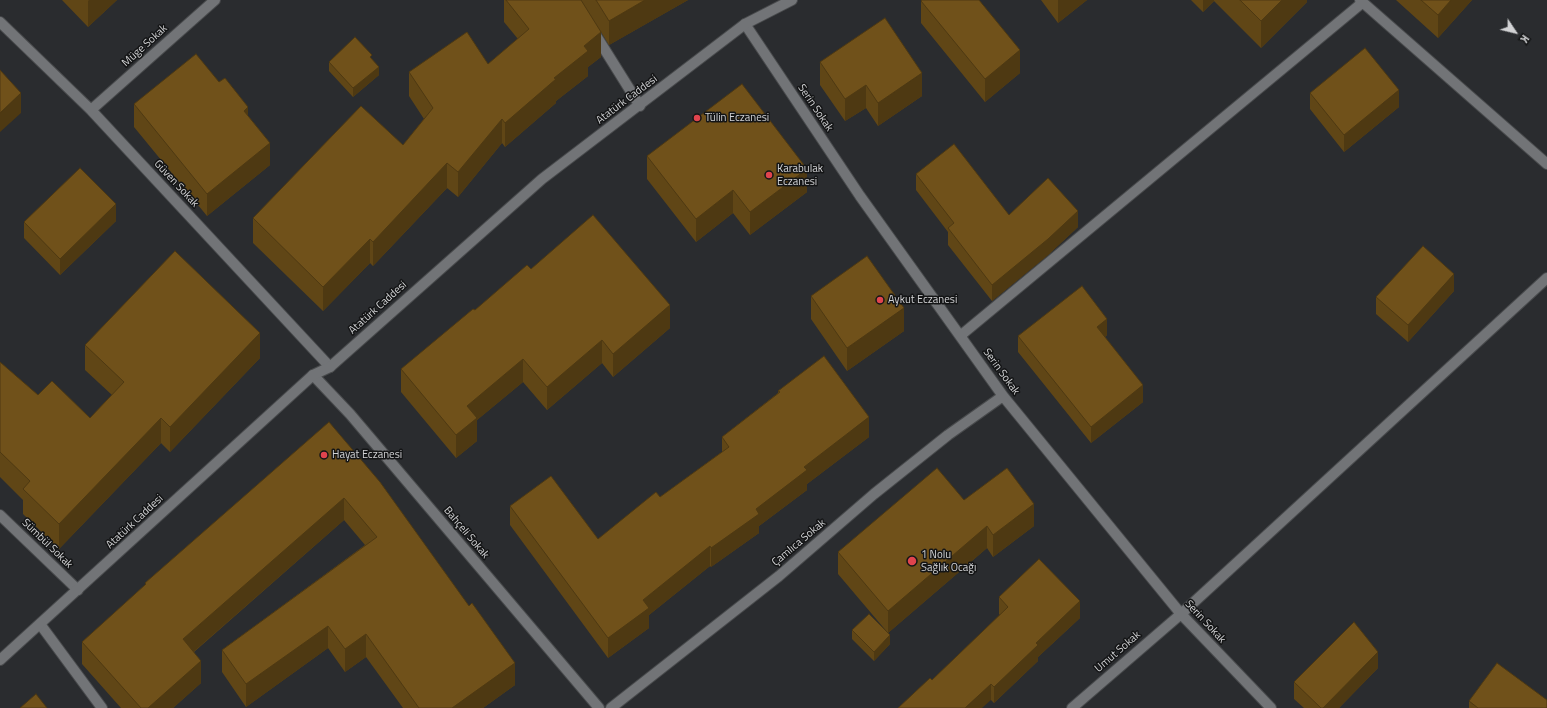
<!DOCTYPE html>
<html>
<head>
<meta charset="utf-8">
<style>
  body { margin:0 }
  #map { position:relative; width:1547px; height:708px; overflow:hidden; background:#2a2c2f; font-family:"Titillium Web",sans-serif }
  canvas { display:block }
  .north { position:absolute; left:1495px; top:12px; width:40px; height:40px; -webkit-text-stroke:3px #141516; paint-order:stroke; rotate:125deg; font-size:11px; font-weight:700; line-height:16px; text-align:center; color:#d2d3d5 }
  .north::after { content:''; display:block; margin:auto; width:14px; height:18px; background:#d2d3d5; clip-path:polygon(50% 0,100% 100%,50% 72%,0 100%) }
</style>
</head>
<body>
<div id="map">
<canvas width="1547" height="708"></canvas>
<div class="north">K</div>
</div>
<script>
const g = document.querySelector('canvas').getContext('2d');
g.lineJoin = 'round';
const poly = rows => new Path2D(rows.map(r => 'M' + r).join(''));
function stroke(path, color, width, dash) { g.strokeStyle = color; g.lineWidth = width; g.lineCap = dash ? 'butt' : 'round'; g.setLineDash(dash || []); g.stroke(path); }
function paint(path, color) { g.fillStyle = color; g.fill(path, 'evenodd'); }
function drawText(font, color, halo, rows, align = 'center') {
  g.font = font + ' "Titillium Web",sans-serif'; g.lineWidth = 3; g.setLineDash([]); g.textBaseline = 'middle'; g.strokeStyle = halo; g.fillStyle = color; for (const [text, x, y, turn = 0] of rows) {
    g.save(); g.translate(x, y); g.rotate((+turn || 0) * Math.PI / 180); g.textAlign = isNaN(turn) ? turn : align; if (halo) g.strokeText(text, 0, 0); g.fillText(text, 0, 0); g.restore();
  }
}
const street = poly([
  [1360,0,1547,164],
  [0,22,91,110,330,367],
  [745,24,860,196,1003,396,1181,614,1271,708],
  [595,34,640,106],
  [91,110,215,0],
  [960,336,1362,3],
  [313,375,350,414,599,708],
  [0,515,78,590],
  [40,624,102,708],
  [611,708,779,576,874,494,948,435,1003,396],
  [1072,708,1181,614,1547,278]
]);
const secondary = poly([
  [0,660,313,375,330,367,542,179,745,24,792,0]
]);
const wall = poly([
  [62,0,117,0,88,27],
  [504,0,688,0,609,45,601,32,601,57,588,67,588,76,556,101,556,103,505,147,502,143,458,197,447,188,373,266,370,263,323,311,253,243,253,218,403,145,424,119,409,96,409,72,488,64,518,39,504,22],
  [1041,0,1087,0,1058,23],
  [1191,0,1307,0,1307,2,1261,48,1214,1,1203,12],
  [1396,0,1472,0,1438,38],
  [921,1,1020,73,985,102,921,23],
  [372,59,379,75,353,97,329,71,329,62],
  [820,62,922,96,878,126,866,108,845,121,820,85],
  [219,82,248,117,270,165,207,216,134,127,134,104],
  [1310,93,1399,107,1344,152,1310,109],
  [647,156,807,192,750,235,733,213,696,242,647,179],
  [916,174,1009,215,1078,227,1048,255,992,301,948,245,948,232,916,190],
  [116,221,60,275,24,238,24,222],
  [531,269,670,328,613,377,602,363,547,410,523,382,477,420,477,441,456,458,401,392,401,369,475,310],
  [1454,291,1408,342,1376,314,1376,297],
  [811,296,904,331,847,371,811,319],
  [1107,335,1105,337,1143,402,1091,443,1018,352,1018,336],
  [85,345,260,358,170,452,161,443,59,549,23,514,23,500,0,477,0,362,38,395,90,418,112,395,85,370],
  [778,391,869,437,807,484,807,490,759,526,759,533,711,567,710,566,649,615,649,628,608,658,510,525,510,506,598,539,660,497,722,452,722,437,778,393],
  [329,422,515,685,483,708,403,708,366,657,345,672,328,648,246,707,222,672,222,650,365,545,344,520,194,652,201,683,173,708,121,708,82,664,82,642,145,586,145,583],
  [964,500,1034,526,993,557,987,548,888,633,838,574,838,552],
  [999,597,1080,618,1038,657,1038,661,994,703,991,700,932,680,1000,615,999,614],
  [852,630,890,644,874,661,852,639],
  [1378,668,1339,708,1304,708,1294,699,1294,682],
  [1469,701,1547,708,1469,708]
]);
const shadedWall = poly([
  [89,0,117,0,88,27,88,1],
  [645,0,688,0,609,45,609,21],
  [1058,0,1087,0,1058,23],
  [1203,0,1214,0,1214,1,1203,12],
  [1282,0,1307,0,1307,2,1261,48,1261,21],
  [1451,0,1472,0,1438,38,1438,15],
  [601,32,601,57,588,67,588,76,556,101,556,103,505,147,505,123,554,78,584,46],
  [1020,50,1020,73,985,102,985,79],
  [379,67,379,75,353,97,353,88],
  [922,73,922,96,878,126,878,103],
  [866,85,866,108,845,121,845,99],
  [1399,90,1399,107,1344,152,1344,135],
  [21,93,21,113,0,132,0,113],
  [248,107,248,130,244,111],
  [502,119,502,143,458,197,458,172],
  [270,143,270,165,207,216,207,194],
  [447,163,447,188,373,266,373,242],
  [807,169,807,192,750,235,750,212],
  [733,190,733,213,696,242,696,219],
  [116,204,116,221,60,275,60,259],
  [1078,211,1078,227,1048,255,992,301,992,285],
  [370,239,370,263,323,311,323,287],
  [1454,274,1454,291,1408,342,1408,325],
  [670,305,670,328,613,377,613,354],
  [904,308,904,331,847,371,847,348],
  [1107,319,1107,335,1097,343,1097,327],
  [260,333,260,358,170,452,170,427],
  [602,340,602,363,547,410,547,387],
  [523,359,523,382,477,420,477,441,456,458,456,435,467,406],
  [1143,385,1143,402,1091,443,1091,427],
  [869,417,869,437,807,484,807,490,759,526,759,533,711,567,711,548,804,467],
  [161,418,161,443,59,549,59,524],
  [344,498,344,520,183,661,183,639],
  [1034,504,1034,526,993,557,993,535],
  [987,526,987,548,888,633,888,611],
  [710,546,710,566,649,615,649,628,608,658,608,638,643,600],
  [1080,601,1080,618,1038,657,1038,661,994,703,994,687,1036,643],
  [328,626,328,648,246,707,246,684],
  [366,634,366,657,345,672,345,649],
  [890,635,890,644,874,661,874,652],
  [1378,652,1378,668,1339,708,1323,708],
  [201,661,201,683,173,708,148,708],
  [515,663,515,685,483,708,452,708],
  [991,684,991,700,982,708,965,708]
]);
const building = poly([
  [506,0,581,0,601,32,584,46,588,51,554,78,556,79,505,123,502,119,458,172,447,163,373,242,370,239,323,287,253,218,361,106,403,145,433,108,409,72,467,32,488,64,529,29,506,0],
  [596,0,645,0,609,21,596,0],
  [922,0,979,0,1020,50,985,79,921,1,922,0],
  [1240,0,1282,0,1261,21,1240,0],
  [1421,0,1451,0,1438,15,1421,0],
  [885,18,922,73,878,103,866,85,845,99,820,62,885,18],
  [355,37,372,55,370,57,379,67,353,88,329,62,355,37],
  [1365,48,1399,90,1344,135,1310,93,1365,48],
  [196,54,219,82,225,78,248,107,244,111,270,143,207,194,134,104,196,54],
  [0,70,21,93,0,113,0,70],
  [742,84,807,169,750,212,733,190,696,219,647,156,742,84],
  [954,144,1009,215,1048,178,1078,211,1048,239,992,285,948,228,954,223,916,174,954,144],
  [80,168,116,204,60,259,24,222,80,168],
  [593,215,670,305,613,354,602,340,547,387,523,359,467,406,477,418,456,435,401,369,473,309,475,310,527,265,531,269,593,215],
  [1423,246,1454,274,1408,325,1376,297,1423,246],
  [175,251,260,333,170,427,161,418,59,524,23,489,30,481,0,452,0,362,38,395,52,381,90,418,124,382,85,345,175,251],
  [867,256,904,308,847,348,811,296,867,256],
  [1082,286,1107,319,1097,327,1143,385,1091,427,1018,336,1082,286],
  [824,356,869,417,804,467,807,470,756,509,759,514,711,548,710,546,643,600,649,608,608,638,510,506,551,476,598,539,656,492,660,497,729,447,722,437,780,392,778,391,824,356],
  [329,422,380,482,469,606,472,603,515,663,452,708,419,708,366,634,345,649,328,626,246,684,222,650,377,537,344,498,183,639,201,661,148,708,141,708,82,642,146,584,145,583,329,422],
  [937,468,964,500,1007,468,1034,504,993,535,987,526,888,611,838,552,937,468],
  [1039,559,1080,601,1036,643,1038,645,994,687,991,684,965,708,898,708,930,678,932,680,1008,607,999,597,1039,559],
  [869,614,890,635,874,652,852,630,869,614],
  [1354,622,1378,652,1323,708,1321,708,1294,682,1354,622],
  [1497,663,1547,700,1547,708,1478,708,1469,701,1497,663],
  [36,694,47,708,20,708,36,694]
]);
const markers = [
  [697,118,4,"#e0444e"],
  [769,175,4,"#e0444e"],
  [880,300,4,"#e0444e"],
  [324,455,4,"#e0444e"],
  [912,561,5,"#e0444e"]
];
const streetNames = [
  ["Müge Sokak",145,46,-42],
  ["Atatürk Caddesi",627,100,-37],
  ["Serin Sokak",815,108,56],
  ["Güven Sokak",176,184,47],
  ["Atatürk Caddesi",378,308,-42],
  ["Serin Sokak",1001,372,54],
  ["Atatürk Caddesi",135,522,-43],
  ["Bahçeli Sokak",466,533,50],
  ["Çamlıca Sokak",799,543,-40],
  ["Sümbül Sokak",47,544,44],
  ["Serin Sokak",1205,622,47],
  ["Umut Sokak",1118,652,-41]
];
const poiNames = [
  ["Tülin Eczanesi",705,118],
  ["Karabulak",777,169],
  ["Eczanesi",777,182],
  ["Aykut Eczanesi",888,300],
  ["Hayat Eczanesi",332,455],
  ["1 Nolu",921,555],
  ["Sağlık Ocağı",921,568]
];
stroke(street, '#484a4c', 12);
stroke(secondary, '#484a4c', 12);
stroke(street, '#727477', 10);
stroke(secondary, '#727477', 10);
paint(wall, '#604616');
paint(shadedWall, '#4e3912');
paint(building, '#70511a');
stroke(building, '#4e3912', 1);
for (const [x, y, r, color] of markers) { const dot = new Path2D(); dot.arc(x, y, r, 0, 2 * Math.PI); g.fillStyle = color; g.fill(dot); stroke(dot, '#141516', 1.5); }
drawText('11px', '#d2d3d5', '#141516', streetNames);
drawText('11px', '#d2d3d5', '#141516', poiNames, 'left');
</script>
</body>
</html>
